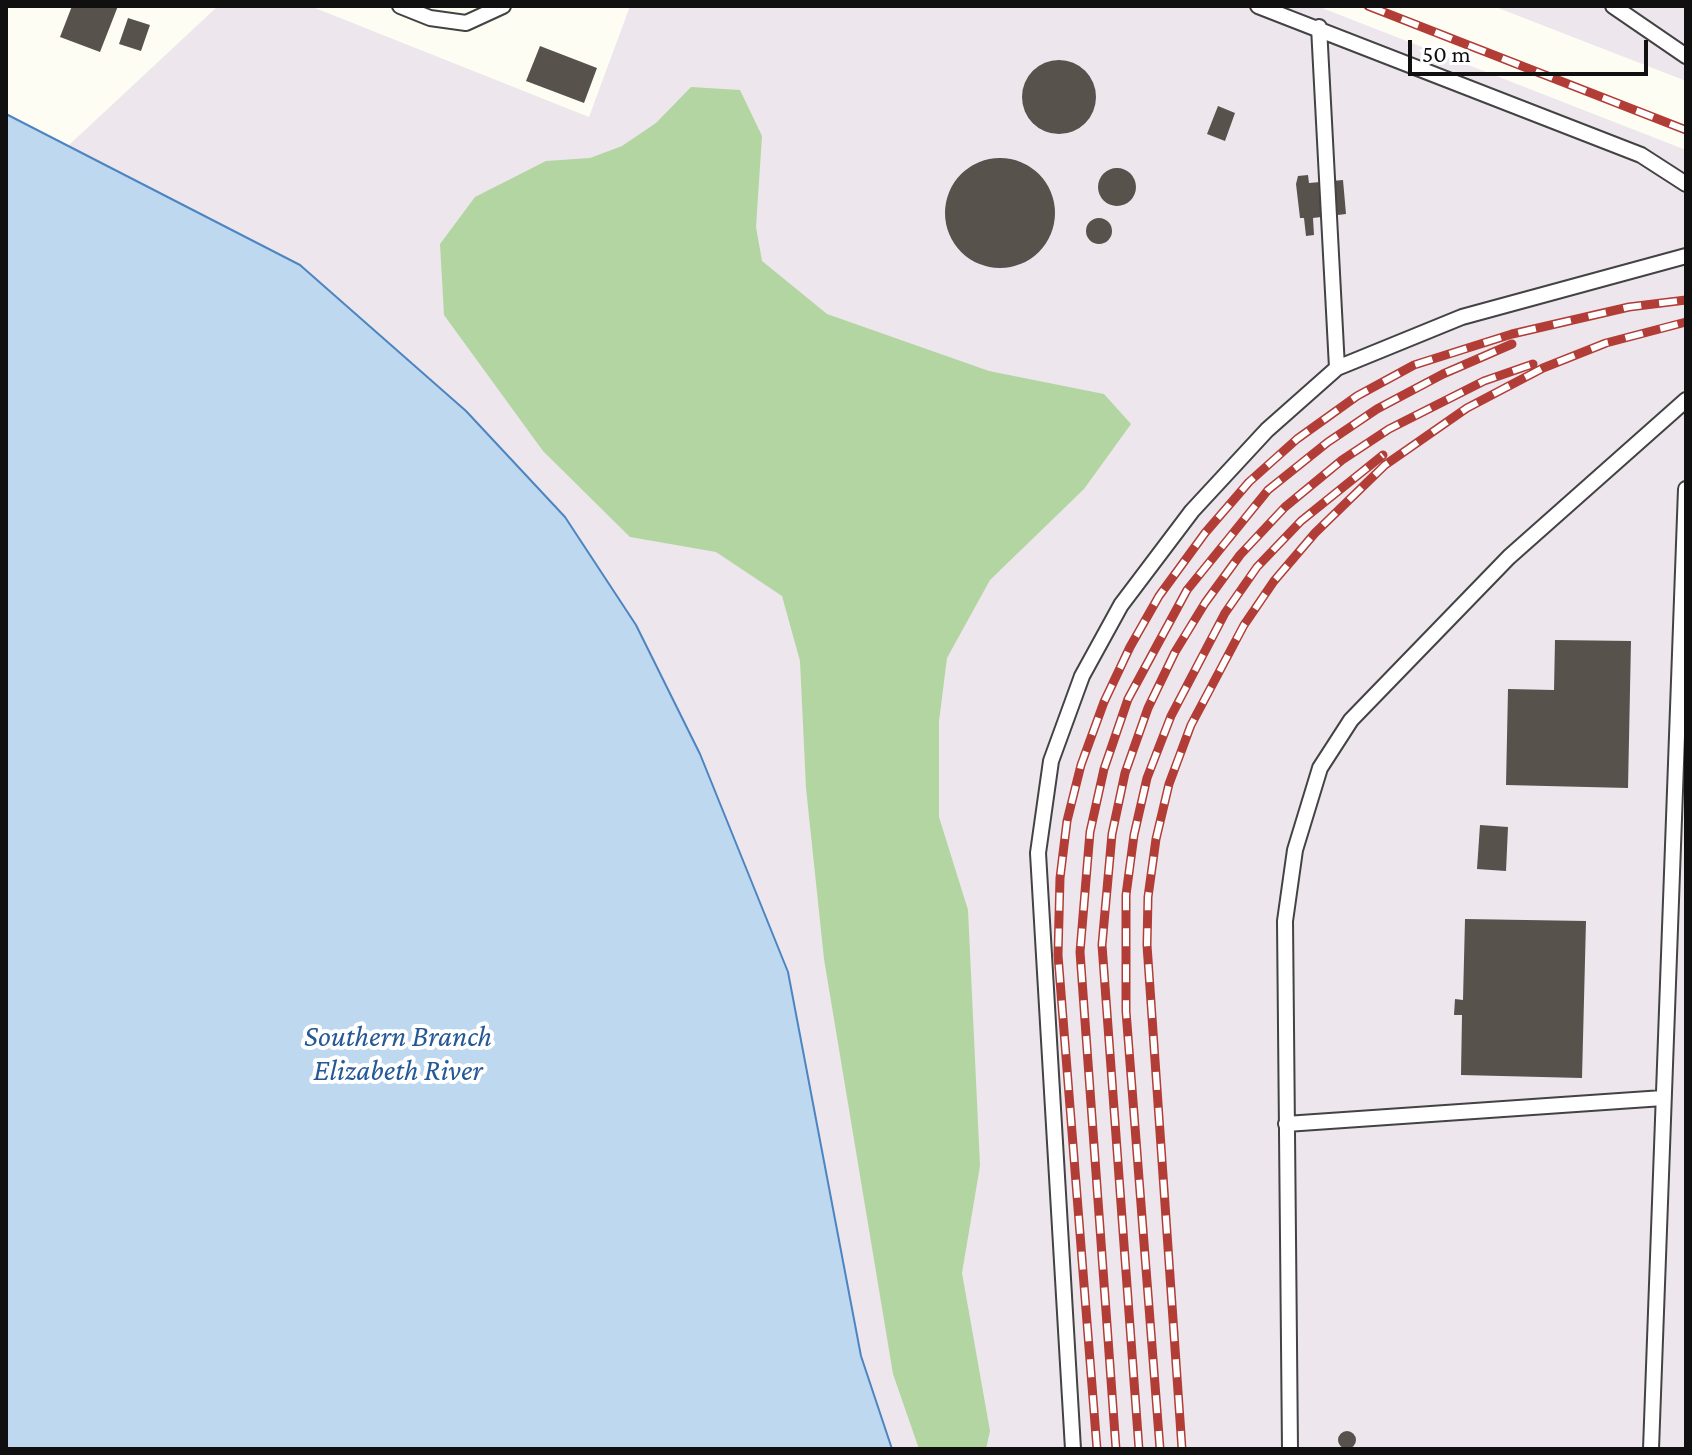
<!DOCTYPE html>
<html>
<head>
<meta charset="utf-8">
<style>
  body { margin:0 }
  #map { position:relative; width:1692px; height:1455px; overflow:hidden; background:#fefdf4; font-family:"Crimson Pro",serif }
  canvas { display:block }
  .frame { position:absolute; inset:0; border:8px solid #101010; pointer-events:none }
  .scale { position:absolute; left:1408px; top:40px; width:240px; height:36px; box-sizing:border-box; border:4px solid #101010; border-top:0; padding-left:10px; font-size:24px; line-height:28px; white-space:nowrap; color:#101010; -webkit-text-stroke:6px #fff; paint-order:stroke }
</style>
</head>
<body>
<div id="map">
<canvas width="1692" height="1455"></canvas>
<div class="frame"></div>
<div class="scale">50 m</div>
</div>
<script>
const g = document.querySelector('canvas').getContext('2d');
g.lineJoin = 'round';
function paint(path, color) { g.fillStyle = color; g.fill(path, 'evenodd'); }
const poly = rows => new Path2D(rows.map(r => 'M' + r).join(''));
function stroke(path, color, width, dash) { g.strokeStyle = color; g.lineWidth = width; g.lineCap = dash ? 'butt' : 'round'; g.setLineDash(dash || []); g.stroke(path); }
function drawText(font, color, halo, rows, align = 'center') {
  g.font = font + ' "Crimson Pro",serif'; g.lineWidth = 8; g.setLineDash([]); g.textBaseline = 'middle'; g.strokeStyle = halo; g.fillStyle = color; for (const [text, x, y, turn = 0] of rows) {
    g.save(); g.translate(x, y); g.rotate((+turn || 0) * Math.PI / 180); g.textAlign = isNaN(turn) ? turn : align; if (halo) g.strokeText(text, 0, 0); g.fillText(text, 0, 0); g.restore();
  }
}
const industrial = poly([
  [218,6,310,6,589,117,630,6,1317,6,1686,150,1686,1449,860,1449,54,159],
  [1493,6,1686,6,1686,81]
]);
const forest = poly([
  [691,87,740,90,762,136,756,227,762,261,827,314,989,371,1104,394,1131,424,1084,489,990,580,947,658,939,721,939,817,968,910,980,1166,962,1273,990,1431,986,1449,919,1449,893,1374,824,959,806,788,800,661,782,596,716,552,630,537,543,451,444,315,440,244,475,197,546,161,590,158,622,146,656,123]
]);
const water = poly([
  [6,114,300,265,466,411,565,517,636,625,700,754,788,972,861,1356,892,1449,6,1449,6,114]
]);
const building = poly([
  [72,6,118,6,100,52,60,37],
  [128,18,150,25,141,51,119,44],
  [540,46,597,68,584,103,526,81],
  '1022 97a37 37 0 1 1 74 0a37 37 0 1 1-74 0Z',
  [1218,106,1235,113,1225,141,1207,134],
  '945 213a55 55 0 1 1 110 0a55 55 0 1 1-110 0Z',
  '1098 187a19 19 0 1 1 38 0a19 19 0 1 1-38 0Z',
  [1308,175,1309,183,1343,180,1346,214,1313,218,1314,235,1306,236,1304,218,1300,218,1296,184,1298,176],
  '1086 231a13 13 0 1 1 26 0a13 13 0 1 1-26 0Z',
  [1555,640,1631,641,1628,788,1506,785,1508,689,1554,690],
  [1480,825,1508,827,1506,871,1477,869],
  [1465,919,1586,921,1582,1078,1461,1075,1462,1015,1454,1015,1455,999,1463,1000],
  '1338 1440a9 9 0 1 1 18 0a9 9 0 1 1-18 0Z'
]);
const service = poly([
  [400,6,430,18,466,23,503,6],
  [1258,6,1641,155,1686,184],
  [1613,6,1686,56],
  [1319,27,1337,368],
  [1286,1124,1663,1098],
  [1073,1449,1038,853,1051,761,1082,676,1121,605,1192,511,1267,430,1337,368,1462,317,1686,256],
  [1290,1449,1285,921,1295,850,1320,768,1351,720,1509,557,1686,400],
  [1651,1449,1686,489]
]);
const rail = poly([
  [1368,6,1686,130],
  [1097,1449,1058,955,1060,878,1067,821,1081,765,1104,702,1130,647,1159,596,1205,533,1249,482,1297,439,1357,396,1414,365,1512,334,1629,307,1686,300],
  [1116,1449,1080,952,1090,832,1104,769,1128,699,1187,590,1268,490,1328,442,1377,409,1443,374,1512,344],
  [1139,1449,1102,945,1112,834,1125,773,1148,708,1175,652,1205,603,1240,555,1285,507,1342,460,1389,429,1484,381,1533,364],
  [1160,1449,1126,1011,1126,895,1134,835,1147,778,1171,716,1225,613,1257,567,1301,521,1383,455],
  [1182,1449,1147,945,1148,897,1156,839,1169,784,1191,725,1244,625,1274,581,1315,533,1385,465,1467,408,1543,368,1606,343,1686,322]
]);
const waterNames = [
  ["Southern Branch",398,1037],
  ["Elizabeth River",398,1071]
];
paint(industrial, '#ede6ed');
paint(forest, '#b3d5a1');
paint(water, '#bed8f0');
stroke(water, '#4c85c0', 2);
paint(building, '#58524d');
stroke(service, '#434343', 18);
stroke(service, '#fff', 14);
stroke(rail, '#b23d36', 9);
stroke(rail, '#fff', 6, [18]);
drawText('italic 30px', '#255896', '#fff', waterNames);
</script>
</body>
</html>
